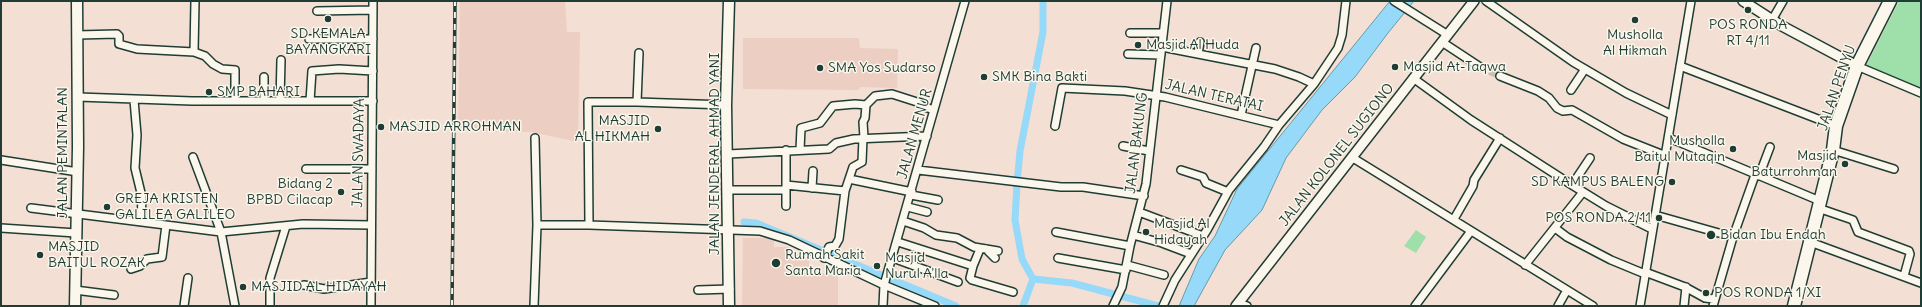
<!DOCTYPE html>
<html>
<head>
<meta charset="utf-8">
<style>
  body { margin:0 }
  #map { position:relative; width:1922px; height:307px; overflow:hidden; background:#f3dfd3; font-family:Delius,sans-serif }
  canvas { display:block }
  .frame { position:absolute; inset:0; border:2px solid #1f3d34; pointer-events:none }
</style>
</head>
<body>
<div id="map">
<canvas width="1922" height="307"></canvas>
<div class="frame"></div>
</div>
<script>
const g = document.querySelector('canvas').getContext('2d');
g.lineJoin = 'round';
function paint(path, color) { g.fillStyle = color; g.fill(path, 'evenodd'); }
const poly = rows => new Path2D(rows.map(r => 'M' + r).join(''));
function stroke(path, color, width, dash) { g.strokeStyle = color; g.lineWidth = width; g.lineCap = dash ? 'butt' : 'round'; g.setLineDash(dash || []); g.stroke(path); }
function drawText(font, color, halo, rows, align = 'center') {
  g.font = font + ' Delius,sans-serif'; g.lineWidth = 3; g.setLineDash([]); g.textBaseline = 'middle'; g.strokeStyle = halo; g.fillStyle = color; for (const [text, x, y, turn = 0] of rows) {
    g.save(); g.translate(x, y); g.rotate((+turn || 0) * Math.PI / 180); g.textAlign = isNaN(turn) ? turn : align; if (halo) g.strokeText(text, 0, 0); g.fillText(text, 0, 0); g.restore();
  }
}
const built = poly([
  [460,1,565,1,567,32,580,32,578,142,532,132,458,131],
  [743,38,859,38,860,48,898,49,897,88,860,87,859,90,743,89],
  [743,238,774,238,774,247,790,247,790,254,809,254,809,273,838,273,838,306,742,306]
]);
const green = poly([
  [1899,1,1921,1,1921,97,1863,72],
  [1416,230,1426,237,1416,253,1404,246]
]);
const water = poly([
  [1390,1,1414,1,1388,33,1355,77,1322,110,1286,158,1262,210,1225,250,1194,306,1179,306,1199,259,1215,236,1237,189,1390,1]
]);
const canal = poly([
  [1043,1,1043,32,1020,151,1017,184,1015,220,1022,259,1033,279,1072,283,1158,306],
  [744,222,756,223,956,306],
  [1023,306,1033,279]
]);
const minorTunnel = poly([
  [1480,67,1500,76]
]);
const minor = poly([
  [1394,1,1448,35],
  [1486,1,1573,62,1626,93,1672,115],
  [317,11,373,10],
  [1772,20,1783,1],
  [1130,33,1163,33],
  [77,35,117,34,119,36,119,44,137,49,194,52,195,1],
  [309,39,373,39],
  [1442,42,1480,67],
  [1162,47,1275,69,1299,77,1314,84],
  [194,52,205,56,213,64,222,69,235,70,235,101],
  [1128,54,1161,55],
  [1198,54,1200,42],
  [1680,66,1836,126],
  [1857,66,1921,93],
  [1500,76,1538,91,1549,98,1557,108,1563,111,1572,110,1623,139,1666,156],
  [1413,78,1471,120,1572,185,1606,206,1652,229],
  [1571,90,1585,69],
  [78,97,192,101,373,101],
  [134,100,137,135,135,168,142,197,141,222],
  [264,101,264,77],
  [280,101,281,60],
  [310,101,312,71,339,69,373,71],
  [637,102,639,53],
  [866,105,875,96,892,94,917,102,922,106,934,110],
  [1241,115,1256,48],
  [1055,126,1062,88,1125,91,1165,97,1279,125],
  [1669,138,1820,201],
  [1123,146,1149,151],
  [786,150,786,206],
  [800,150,801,128,820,123,833,106,855,104,866,105,865,118,863,122,864,138],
  [1833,150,1894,169],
  [728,154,829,149,836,143,854,139,927,136],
  [193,157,221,232,235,306],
  [1353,158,1593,306],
  [1,160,78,172],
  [306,169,372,169],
  [918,170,1061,187,1083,187,1144,196],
  [1181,170,1203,177,1206,183,1228,192],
  [1759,176,1770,147],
  [849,179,912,192],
  [786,185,845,191],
  [1572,185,1590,158],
  [812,188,813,171],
  [729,190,786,190],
  [911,195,938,200],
  [908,207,927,212],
  [31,208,221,232,303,224,371,225],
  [1818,208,1853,220,1858,232,1909,251,1910,254,1904,276],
  [1139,212,1203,236],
  [1655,215,1733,237,1755,175],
  [1454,219,1473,186,1474,180,1500,138],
  [903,221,924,228,936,235,957,238,974,247,998,251],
  [537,225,589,225,760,231,789,240,884,285,883,306],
  [589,225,588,102,637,102,726,105],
  [1,228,76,233],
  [1555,228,1567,237,1611,260,1645,274],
  [1056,232,1130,246],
  [1133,235,1162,243,1191,254],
  [898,242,973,266,970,278,972,280,1013,292],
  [1810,242,1921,283],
  [986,249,995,258],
  [824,258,829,247,835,246,839,239,845,191,853,167,862,162,863,138],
  [893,258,958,282],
  [1058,258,1126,270],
  [1127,265,1164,275],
  [1525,265,1583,192],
  [973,266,980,249],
  [131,269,140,266,147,259,162,257,166,225],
  [1645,272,1685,287,1705,298,1714,299],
  [304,285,324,289,371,282],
  [75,290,114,295],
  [698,290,730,289],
  [1239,303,1247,306],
  [184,306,188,278],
  [270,306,270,278,286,226],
  [371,306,373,1],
  [534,306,537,225,535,138],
  [935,306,884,285,965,1],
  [1113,306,1122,287,1130,246,1146,184,1167,1],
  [1163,306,1175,280,1207,230,1229,190,1264,147,1279,125,1314,84,1338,48,1342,35,1346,1],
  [1415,306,1471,231],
  [1558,306,1567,290],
  [1640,306,1691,1],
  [1684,306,1686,287],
  [1713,306,1733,237]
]);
const tertiary = poly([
  [1743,1,1782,26,1857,66],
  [1236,306,1474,1]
]);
const secondary = poly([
  [729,1,726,105,729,306],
  [75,306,78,147,77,1]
]);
const trunk = poly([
  [1794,306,1833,150,1836,126,1857,66,1890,1]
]);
const rail = poly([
  [452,306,455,1]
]);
const markers = [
  [1748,10,4,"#1f3d34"],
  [328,19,4,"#1f3d34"],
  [1635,20,4,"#1f3d34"],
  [1138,45,4,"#1f3d34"],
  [1395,67,4,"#1f3d34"],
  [820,68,4,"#1f3d34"],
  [984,77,4,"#1f3d34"],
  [209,92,4,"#1f3d34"],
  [381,127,4,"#1f3d34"],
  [658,129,4,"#1f3d34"],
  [1733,149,4,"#1f3d34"],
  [1845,164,4,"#1f3d34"],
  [1672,182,4,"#1f3d34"],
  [341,192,4,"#1f3d34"],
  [107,207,4,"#1f3d34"],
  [1659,218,4,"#1f3d34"],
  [1146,232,4,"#1f3d34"],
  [1711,235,5,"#1f3d34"],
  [40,255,4,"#1f3d34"],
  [776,263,5,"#1f3d34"],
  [877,266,4,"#1f3d34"],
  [243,287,4,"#1f3d34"],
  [1706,293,4,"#1f3d34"]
];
const poiNames = [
  ["POS RONDA",1748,25,"center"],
  ["RT 4/11",1748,41,"center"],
  ["SD KEMALA",328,34,"center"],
  ["BAYANGKARI",328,50,"center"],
  ["Musholla",1635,35,"center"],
  ["Al Hikmah",1635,51,"center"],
  ["Masjid Al Huda",1146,45],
  ["Masjid At-Taqwa",1403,67],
  ["SMA Yos Sudarso",828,68],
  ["SMK Bina Bakti",992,77],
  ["SMP BAHARI",217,92],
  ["MASJID",650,121,"right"],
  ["AL HIKMAH",650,137,"right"],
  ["MASJID ARROHMAN",389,127],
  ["Musholla",1725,141,"right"],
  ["Baitul Mutaqin",1725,157,"right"],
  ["Masjid",1837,156,"right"],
  ["Baturrohman",1837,172,"right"],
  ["SD KAMPUS BALENG",1664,182,"right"],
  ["Bidang 2",333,184,"right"],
  ["BPBD Cilacap",333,200,"right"],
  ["GREJA KRISTEN",115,199],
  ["GALILEA GALILEO",115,215],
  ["POS RONDA 2/11",1651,218,"right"],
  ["Masjid Al",1154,224],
  ["Hidayah",1154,240],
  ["Bidan Ibu Endah",1720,235],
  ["MASJID",48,247],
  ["BAITUL ROZAK",48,263],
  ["Rumah Sakit",785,255],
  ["Santa Maria",785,271],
  ["Masjid",885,258],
  ["Nurul A'lla",885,274],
  ["MASJID AL HIDAYAH",251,287],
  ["POS RONDA 1/XI",1714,293]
];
const streetNames = [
  ["JALAN PENYU",1837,88,-71],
  ["JALAN TERATAI",1214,96,13],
  ["JALAN MENUR",915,134,-74],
  ["JALAN BAKUNG",1137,143,-83],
  ["JALAN PEMINTALAN",63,153,-90],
  ["JALAN SWADAYA",359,153,-89],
  ["JALAN JENDERAL AHMAD YANI",715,154,-90],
  ["JALAN KOLONEL SUGIONO",1337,155,-52]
];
paint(built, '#edcec2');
paint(green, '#9fe0aa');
paint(water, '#96d9f8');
stroke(water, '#669baa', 1);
stroke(canal, '#96d9f8', 7);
stroke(minorTunnel, '#c9bfb3', 7, [7, 3.5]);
stroke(minor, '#1f3d34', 10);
stroke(tertiary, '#1f3d34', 12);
stroke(secondary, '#1f3d34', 13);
stroke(trunk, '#1f3d34', 15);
stroke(minor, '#fbf7ec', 7);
stroke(tertiary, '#fbf7ec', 9);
stroke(secondary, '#fbf7ec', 10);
stroke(trunk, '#fbf7ec', 12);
stroke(rail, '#1f3d34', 3.5);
stroke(rail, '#fbf7ec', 2, [6]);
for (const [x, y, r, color] of markers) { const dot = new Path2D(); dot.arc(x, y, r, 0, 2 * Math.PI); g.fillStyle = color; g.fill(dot); stroke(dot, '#fbf7ec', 1.5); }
drawText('14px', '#1f3d34', '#fbf7ec', poiNames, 'left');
drawText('14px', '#1f3d34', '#fbf7ec', streetNames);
</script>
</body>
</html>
